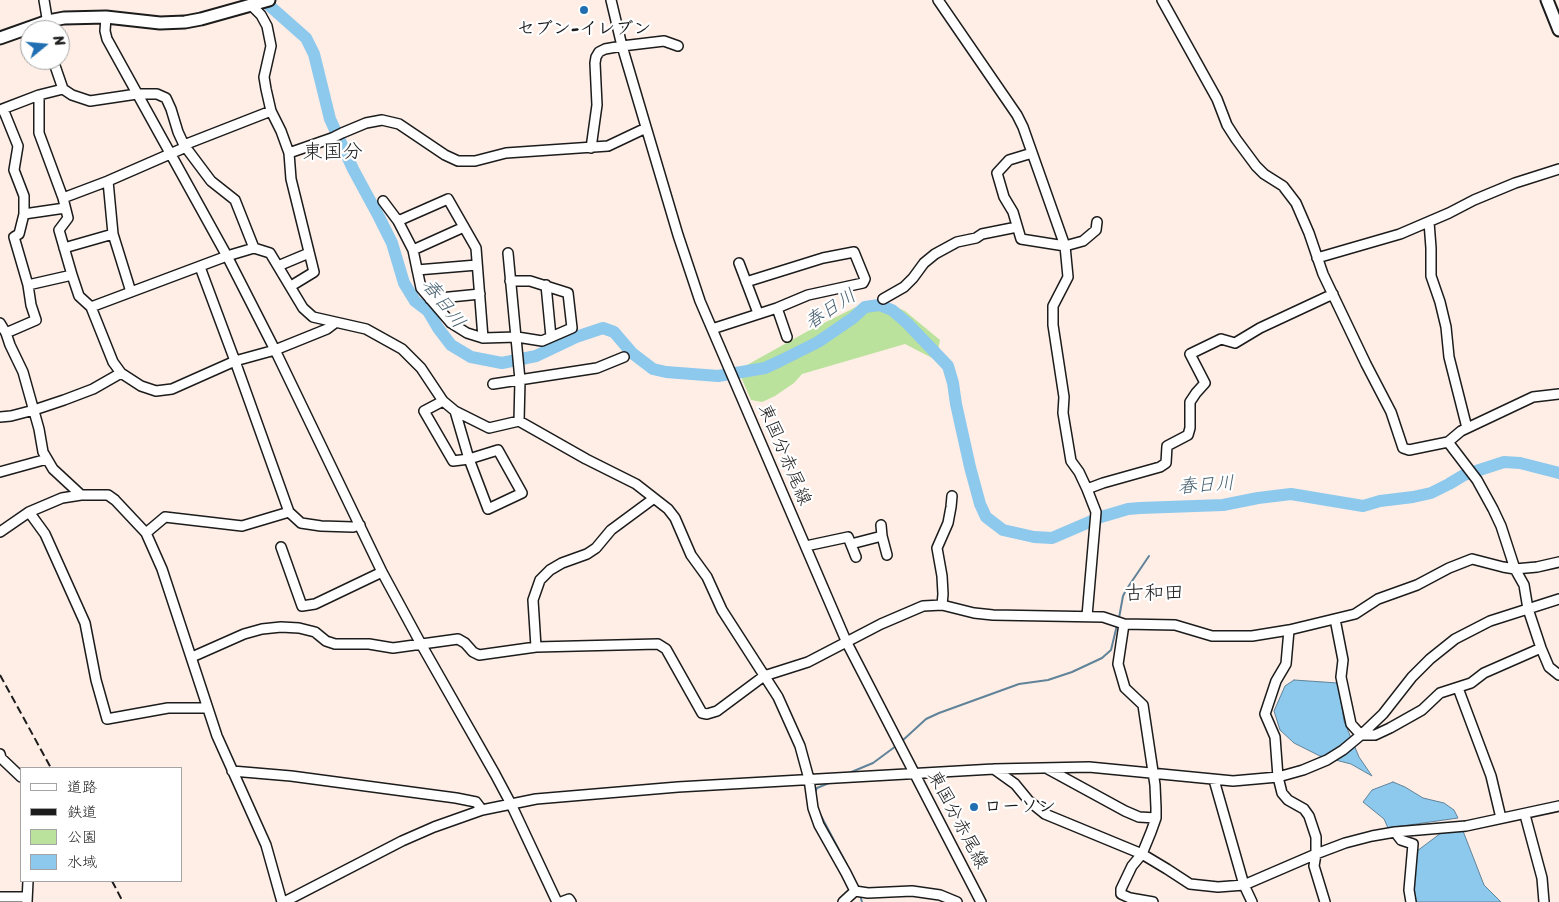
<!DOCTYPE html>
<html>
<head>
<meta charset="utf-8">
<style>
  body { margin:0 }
  #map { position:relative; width:1559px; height:902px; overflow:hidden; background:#feeee6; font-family:Sriracha,"Klee One",sans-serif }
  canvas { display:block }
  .legend { position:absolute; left:20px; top:767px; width:162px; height:115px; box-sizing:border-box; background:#fff; border:1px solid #a4a4a4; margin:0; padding:6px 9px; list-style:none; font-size:15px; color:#1c1c1c }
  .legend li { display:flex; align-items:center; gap:10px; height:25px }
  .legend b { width:25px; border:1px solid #a4a4a4 }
  .north { position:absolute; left:20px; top:20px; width:50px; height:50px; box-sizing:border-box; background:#fff; border:1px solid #a4a4a4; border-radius:50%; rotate:73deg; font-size:14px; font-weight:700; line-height:20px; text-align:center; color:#1c1c1c }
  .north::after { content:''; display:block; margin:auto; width:18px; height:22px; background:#1f6fb2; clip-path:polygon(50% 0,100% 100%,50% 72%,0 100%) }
</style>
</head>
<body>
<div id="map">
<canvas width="1559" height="902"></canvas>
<ul class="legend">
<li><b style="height:6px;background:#fff"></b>道路</li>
<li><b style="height:6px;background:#1c1c1c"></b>鉄道</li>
<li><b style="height:14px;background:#bae29d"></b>公園</li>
<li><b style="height:14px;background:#8dc8ed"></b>水域</li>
</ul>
<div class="north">N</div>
</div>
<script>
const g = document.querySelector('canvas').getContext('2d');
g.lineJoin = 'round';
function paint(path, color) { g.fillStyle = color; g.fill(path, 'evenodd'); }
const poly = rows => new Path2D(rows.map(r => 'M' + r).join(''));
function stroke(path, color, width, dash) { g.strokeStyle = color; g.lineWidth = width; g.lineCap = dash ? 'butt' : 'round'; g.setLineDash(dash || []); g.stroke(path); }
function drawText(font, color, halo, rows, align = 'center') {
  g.font = font + ' Sriracha,"Klee One",sans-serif'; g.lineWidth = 4.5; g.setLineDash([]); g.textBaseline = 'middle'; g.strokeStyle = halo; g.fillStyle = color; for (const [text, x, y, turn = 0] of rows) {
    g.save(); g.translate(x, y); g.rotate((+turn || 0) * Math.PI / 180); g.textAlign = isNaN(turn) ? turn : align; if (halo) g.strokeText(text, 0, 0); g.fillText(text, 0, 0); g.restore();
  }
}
const green = poly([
  [876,300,888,303,905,311,940,340,936,360,905,344,802,374,794,383,775,396,762,402,751,400,738,370,808,331,866,302]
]);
const water = poly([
  [1294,680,1338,683,1344,721,1359,757,1372,776,1351,764,1320,756,1294,743,1280,730,1274,711,1285,686,1294,680],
  [1393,782,1405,787,1423,798,1444,803,1454,810,1458,818,1388,828,1384,819,1363,802,1372,790,1393,782],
  [1463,831,1484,885,1501,902,1416,902,1413,892,1417,851,1441,833,1463,831]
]);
const stream = poly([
  [1119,618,1123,596,1126,590,1149,556],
  [902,741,926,719,939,713,1019,684,1048,680,1072,672,1102,658,1111,650,1117,625],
  [849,773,873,763,896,746],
  [815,793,817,788,829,783],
  [819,812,847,865],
  [860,895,862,902]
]);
const river = poly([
  [263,0,306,38,314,54,330,119,353,169,379,217,392,243,404,283,415,301,428,311,438,328,451,345,471,357,502,363,536,356,576,337,603,328,614,332,632,353,653,369,666,372,718,376,765,368,780,361,818,342,853,318,865,307,879,305,892,310,907,323,948,366,953,383,956,404,970,467,980,504,986,517,1003,530,1034,537,1052,538,1101,517,1128,509,1140,508,1223,505,1258,498,1291,494,1363,506,1380,501,1413,497,1431,493,1449,484,1464,475,1504,462,1520,463,1559,473]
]);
const minor = poly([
  [44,0,49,30],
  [611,0,622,46,678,235,700,301,847,643,981,902],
  [938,0,1017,115,1023,127,1065,246,1068,277,1053,306,1053,325,1064,397,1063,413,1071,461,1079,472,1087,489,1096,512,1087,616],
  [1162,0,1217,99,1227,125,1236,139,1256,166,1264,174,1283,186,1296,203,1309,233,1323,274,1366,364,1391,412,1403,448,1409,450,1448,442,1461,431,1533,397,1559,394],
  [251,5,261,15,267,26,271,46,264,77,266,89,271,111,281,131,289,153,291,179,314,272,291,286],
  [106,17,105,31,107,39,227,256,275,350,382,572,421,644,495,774,511,804,557,902],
  [53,60,63,89,72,95,90,101,137,94,157,94,166,98,171,109,178,132,184,145,211,181,235,200,254,248],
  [39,95,39,133,63,198,68,218,59,230,72,275],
  [3,109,18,146,14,170,24,196,24,214,19,234,14,237,28,285,31,305,36,320,6,333],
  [0,110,39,95,63,89],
  [184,145,271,111],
  [591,148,597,105,595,63,596,57,599,52,605,49,622,46,664,41,678,46],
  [289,153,332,138,342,133,366,123,382,120,399,124,445,155,458,161,475,161,506,153,608,146,646,128],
  [1032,153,1009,160,997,173,1004,197,1013,212,1021,239,1065,246,1083,241,1096,230,1097,222],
  [63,198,108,181],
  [383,201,398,221,413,250,421,288,451,323,467,333,483,338],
  [24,214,65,208],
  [398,221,448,199,476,248,483,338,517,337,542,341,572,328,568,293,530,281,510,281],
  [1429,222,1431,248,1431,276,1440,302,1446,327,1449,357,1467,428],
  [64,248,113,234],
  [413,250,464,227],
  [508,253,520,380,519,421],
  [1317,258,1400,234,1449,213,1474,200,1515,183,1559,169],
  [739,263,758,313],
  [278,266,309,253],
  [200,267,235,361,289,512,301,523,321,526,353,527,360,525],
  [417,270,477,265],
  [28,285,72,275,79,296,91,307,113,362,121,373,141,386,156,391,172,389,235,361,275,350,327,329,335,323],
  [546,285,551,337],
  [131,292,113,234,108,181,186,147],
  [430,299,480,294],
  [883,299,904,287,913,278,924,263,935,254,957,242,976,238,982,234,1017,227],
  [91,307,227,256,254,248,270,253,303,308,313,317,366,329,402,349,421,368,443,401,455,411,489,428,519,421,586,459,636,484,668,509,675,518,691,555,707,577,722,610,778,697,800,746,809,779,813,808,819,825,846,873,855,891],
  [777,308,787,337],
  [0,323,6,333,10,345,23,372,39,429,43,452,53,469,81,495],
  [712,329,777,308,808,295,863,283,865,279,854,252,823,258,746,282],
  [493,384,597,368,624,357],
  [443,401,424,411,453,461,469,459,498,450,522,493,488,509,469,459,455,411],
  [0,417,11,416,34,410,64,400,93,389,121,373],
  [1448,442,1477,480,1493,509,1501,526,1515,569,1524,585,1528,609,1541,648,1549,667,1559,675],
  [0,472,47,459],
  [1087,489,1103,483,1160,467,1166,463,1167,446,1188,435,1190,428,1190,402,1196,393,1205,383,1190,354,1221,339,1235,343,1260,328,1333,294],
  [29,512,45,534,85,623,96,680,107,719,168,708,207,708],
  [0,532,29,512,62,498,81,495,108,495,115,500,146,533,162,569,217,736,266,845,282,902],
  [146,533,165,517,242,526,289,512],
  [882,536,887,555],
  [851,544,882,536,881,525],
  [806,546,848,537,856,557],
  [281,547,302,606,315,604,382,572],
  [942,605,943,594,942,576,937,548,948,523,951,507,952,496],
  [1335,619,1343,660,1341,677,1351,724,1361,735,1375,735,1390,728,1422,710,1440,693,1471,683,1484,673,1541,648],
  [1124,624,1118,664,1125,688,1143,705,1155,785,1156,808,1156,818,1151,832,1142,854,1132,866,1121,889,1121,894,1130,898,1153,902],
  [1289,630,1286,664,1276,681,1265,714,1275,737,1278,777,1282,793,1288,800,1304,809,1309,816,1316,837,1316,854,1314,866,1325,902],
  [536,647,533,600,540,580,550,570,562,563,587,554,596,548,611,530,653,499],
  [192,657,244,634,262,629,281,627,299,628,315,632,326,641,335,644,369,644,393,648,458,639,465,643,473,652,479,655,536,647,658,644,666,649,702,713,707,714,717,711,764,676,808,662,881,624,923,606,942,605,974,613,993,615,1103,617,1124,624,1175,625,1212,636,1252,636,1289,630,1355,614,1378,599,1417,585,1449,568,1472,559,1503,567,1515,569,1537,567,1559,562],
  [1458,688,1491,776,1501,818],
  [0,754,1,758,21,777],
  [994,769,1015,784,1029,801,1045,814,1142,854,1167,869,1190,884,1218,887,1244,885,1316,854,1345,843,1372,836,1395,832,1466,826,1559,806],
  [1048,769,1125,811,1139,817,1156,818],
  [232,771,291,776,456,798,476,802,482,810],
  [1214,780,1244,885,1252,902],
  [1525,815,1542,878,1544,902],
  [1395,832,1401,840,1413,844,1409,890,1411,902],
  [0,897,26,897],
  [27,902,28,881],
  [284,902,402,841,434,827,482,810,536,799,678,787,994,769,1089,767,1233,781,1278,777,1303,770,1327,760,1343,750,1361,735,1383,714,1412,677,1430,659,1455,639,1490,621,1559,599],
  [561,902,569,899,571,902],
  [843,902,855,891,868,893,912,891,940,895,957,902]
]);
const major = poly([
  [1547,0,1559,30],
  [0,38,48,21,64,18,106,17,160,23,185,22,201,19,269,0]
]);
const rail = poly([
  [0,675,51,768],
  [112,881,123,902]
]);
const markers = [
  [584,10,5,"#1f6fb2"],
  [974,807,5,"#1f6fb2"]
];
const poiNames = [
  ["セブン-イレブン",584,29],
  ["ローソン",984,807,"left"]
];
const streetNames = [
  ["東国分赤尾線",784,455,67],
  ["東国分赤尾線",957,820,62]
];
const waterNames = [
  ["春日川",443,304,52],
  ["春日川",831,310,-33],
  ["春日川",1206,486,-4]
];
const quarterNames = [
  ["東国分",333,153],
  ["古和田",1154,594]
];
paint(green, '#bae29d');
paint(water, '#8dc8ed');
stroke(water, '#608399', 1);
stroke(stream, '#608399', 2);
stroke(river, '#8dc8ed', 12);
stroke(minor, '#1c1c1c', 12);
stroke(major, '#1c1c1c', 15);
stroke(minor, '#fff', 9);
stroke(major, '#fff', 11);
stroke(rail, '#1c1c1c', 2, [8, 4]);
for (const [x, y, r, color] of markers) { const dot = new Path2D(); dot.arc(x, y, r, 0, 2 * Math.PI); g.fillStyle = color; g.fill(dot); stroke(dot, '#fff', 2); }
drawText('bold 18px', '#1c1c1c', '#fff', poiNames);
drawText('18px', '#1c1c1c', '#fff', streetNames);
drawText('italic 19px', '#496170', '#fff', waterNames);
drawText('20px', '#1c1c1c', '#fff', quarterNames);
</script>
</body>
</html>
